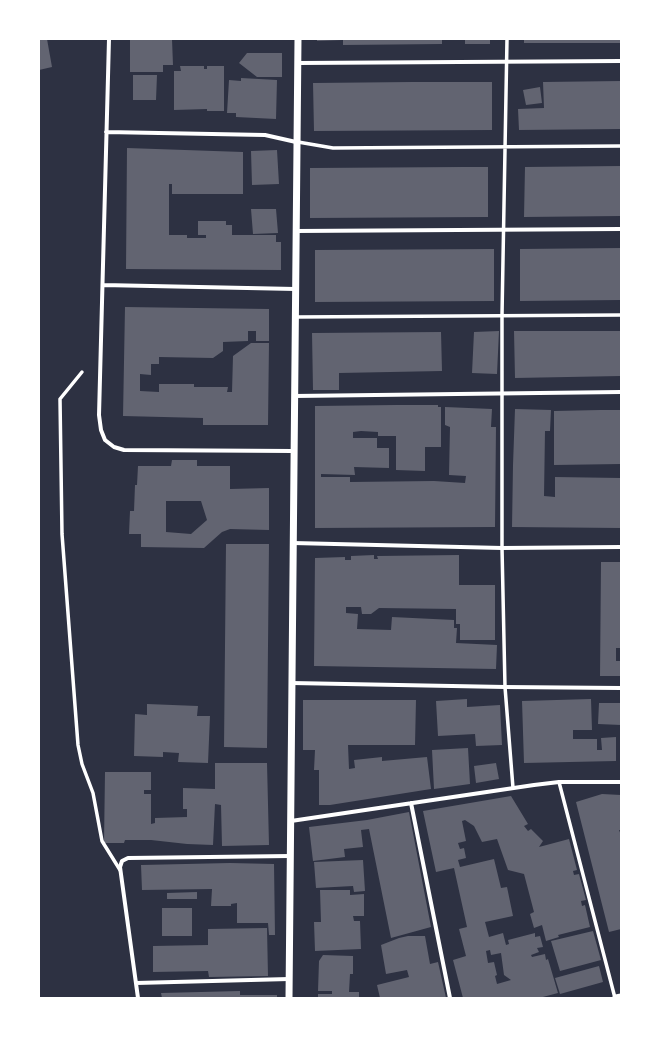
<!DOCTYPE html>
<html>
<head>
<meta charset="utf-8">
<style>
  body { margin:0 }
  #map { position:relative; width:660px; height:1037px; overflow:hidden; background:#2d3142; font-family:Inter,sans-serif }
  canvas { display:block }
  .frame { position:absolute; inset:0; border:40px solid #fff; pointer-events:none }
</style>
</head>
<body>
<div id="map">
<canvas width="660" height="1037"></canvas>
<div class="frame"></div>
</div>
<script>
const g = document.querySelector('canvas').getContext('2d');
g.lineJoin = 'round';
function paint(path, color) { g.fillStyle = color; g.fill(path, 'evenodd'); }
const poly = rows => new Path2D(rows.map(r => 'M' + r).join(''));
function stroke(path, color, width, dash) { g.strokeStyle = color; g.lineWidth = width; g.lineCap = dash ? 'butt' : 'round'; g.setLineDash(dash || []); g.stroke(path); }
const building = poly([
  [39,39,47,39,52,67,39,70],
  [130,39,172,39,173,65,163,65,163,72,130,72],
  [317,39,442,39,442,44,343,45,343,40,317,41],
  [465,39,490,39,490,44,465,44],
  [524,39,621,39,621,43,524,43],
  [247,53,282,53,282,77,257,77,239,63],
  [180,66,204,66,204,69,207,69,207,66,224,66,224,111,207,111,207,109,174,110,174,71,181,71],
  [133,75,157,75,156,100,133,100],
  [241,78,277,80,276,119,236,117,236,113,227,113,229,80,241,81],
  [621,81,621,129,519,130,518,109,544,108,543,82],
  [411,82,492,82,492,130,314,131,313,83],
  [540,87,542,103,526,105,523,90],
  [127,148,243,152,243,194,172,194,172,184,169,184,169,235,187,235,187,238,206,238,206,235,198,235,198,221,226,221,226,225,232,225,232,235,276,235,276,242,281,242,281,270,126,269],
  [277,150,279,184,252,185,251,151],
  [621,166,621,216,524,217,525,167],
  [462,167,488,167,488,217,310,218,310,168],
  [251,209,276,209,278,233,253,234],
  [621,248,621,300,520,301,520,249],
  [494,249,494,301,315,302,315,250],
  [125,307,269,309,269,341,256,341,256,331,248,331,248,341,223,342,223,351,213,358,159,357,159,364,151,364,151,375,140,374,140,391,159,392,159,384,194,384,194,387,228,387,227,392,232,392,233,356,251,343,269,343,268,425,203,425,203,418,123,416],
  [499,331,497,374,472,373,474,332],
  [514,331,621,331,621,376,515,378],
  [441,332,442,371,339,373,339,390,313,390,312,333],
  [396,405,438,405,438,407,441,407,441,447,425,447,425,471,396,470,396,436,378,436,378,432,361,431,353,432,353,438,377,438,377,448,389,448,389,468,354,467,355,475,321,474,321,477,350,477,350,482,434,481,465,483,466,476,449,475,450,427,445,425,445,407,492,409,491,427,496,427,495,527,315,528,315,406],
  [515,409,551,410,550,431,545,431,544,496,555,497,555,477,621,478,621,528,512,527,513,465],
  [600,410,621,410,621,464,554,465,554,411],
  [172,460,197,460,197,466,230,466,230,489,269,488,269,530,230,529,222,532,204,548,141,547,141,534,129,534,130,511,134,511,135,485,137,485,138,466,171,466],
  [166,501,201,501,207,520,191,534,166,532],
  [226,544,269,544,267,748,224,747],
  [374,555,374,559,378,559,377,556,459,555,459,585,495,585,495,640,460,640,460,624,456,624,456,609,379,608,371,614,362,614,361,607,346,607,346,613,358,614,357,629,391,630,392,617,454,620,454,628,457,628,456,643,497,645,496,669,314,666,315,558,345,557,345,560,351,560,351,556],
  [601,562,621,562,621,648,616,648,616,661,621,661,621,676,600,676],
  [467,699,467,707,500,705,502,745,476,746,475,734,438,736,436,701],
  [591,699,592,730,573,730,573,739,597,739,597,750,602,750,601,738,616,737,616,761,524,763,522,701],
  [303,700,416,700,415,745,348,745,349,769,355,768,354,760,382,757,382,761,427,757,431,789,330,805,319,805,319,770,314,770,315,750,303,750],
  [599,703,621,703,621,725,598,724],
  [147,704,198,706,197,716,210,716,208,763,178,762,179,753,163,752,163,757,134,756,135,714,147,715],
  [468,748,470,784,434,789,432,750],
  [215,763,267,763,269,845,222,846,221,805,215,804,213,845,187,844,151,840,125,840,124,843,104,843,105,772,151,772,151,790,144,790,144,794,151,794,151,824,155,823,155,818,187,817,187,809,183,809,183,788,215,789],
  [496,763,499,779,476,783,474,766],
  [602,794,621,795,621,830,619,830,621,835,621,929,609,932,576,802],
  [511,796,528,824,524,826,528,831,531,829,543,841,539,847,569,839,577,870,573,871,574,875,579,874,586,900,581,901,582,906,585,905,590,927,558,935,559,937,546,941,542,925,534,928,530,914,534,912,524,874,508,870,497,839,482,842,474,826,465,820,462,821,466,841,458,843,460,849,464,848,466,858,458,860,460,867,494,859,501,888,507,887,513,916,485,922,489,937,503,933,506,945,509,944,508,940,535,933,535,937,540,936,543,947,537,948,539,952,531,955,532,957,545,954,546,960,548,959,558,993,539,998,463,998,453,960,466,956,459,929,467,927,454,868,436,872,423,811],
  [490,950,491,955,501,953,504,975,511,980,497,984,495,976,497,975,494,962,488,963,486,951],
  [409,812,431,927,391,938,369,829,361,830,363,847,344,849,345,857,313,861,309,827,367,820],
  [363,860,365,891,354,892,353,886,316,888,314,862],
  [230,863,274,864,275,935,269,935,268,923,237,923,237,903,231,904,231,906,211,906,212,889,142,890,141,865],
  [320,890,350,890,350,895,364,894,364,916,353,916,354,921,360,921,361,949,315,951,314,922,321,922],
  [197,892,197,899,167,899,167,893],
  [162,908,192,908,192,936,162,936],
  [267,928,268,976,209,977,208,971,153,972,153,946,208,945,208,929],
  [593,931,601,960,560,971,551,941],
  [408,936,425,936,430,964,438,962,446,998,380,998,377,985,409,977,407,970,386,974,381,945,399,938],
  [323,955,353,956,353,974,350,974,349,992,359,992,359,998,318,998,318,994,332,994,332,991,318,991,319,961],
  [599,966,603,982,560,994,555,978],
  [240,991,240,995,277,995,277,998,162,998,161,993]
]);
const pedestrian = poly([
  [507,39,502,315,502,548,505,687,513,788],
  [298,142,333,148,621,146],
  [295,317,621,315],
  [82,372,60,399,62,534,78,745,82,764,93,793,102,841,120,870],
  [559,782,615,998]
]);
const minor = poly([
  [109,39,99,415,101,430,105,440,114,447,124,450,293,451],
  [298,63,621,61],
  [106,132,265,135,296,142],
  [295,231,621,229],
  [103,285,295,289],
  [294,396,621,392],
  [293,543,502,548,621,547],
  [292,683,505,687,621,688],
  [411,803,450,998],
  [291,821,534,785,559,782,621,782],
  [136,983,289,979],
  [138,998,120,867,122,861,128,858,290,856]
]);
const tertiary = poly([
  [289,998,298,39],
  [616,998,621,997]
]);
paint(building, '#626471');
stroke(pedestrian, '#fff', 3.5);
stroke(minor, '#fff', 4);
stroke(tertiary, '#fff', 7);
</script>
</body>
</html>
